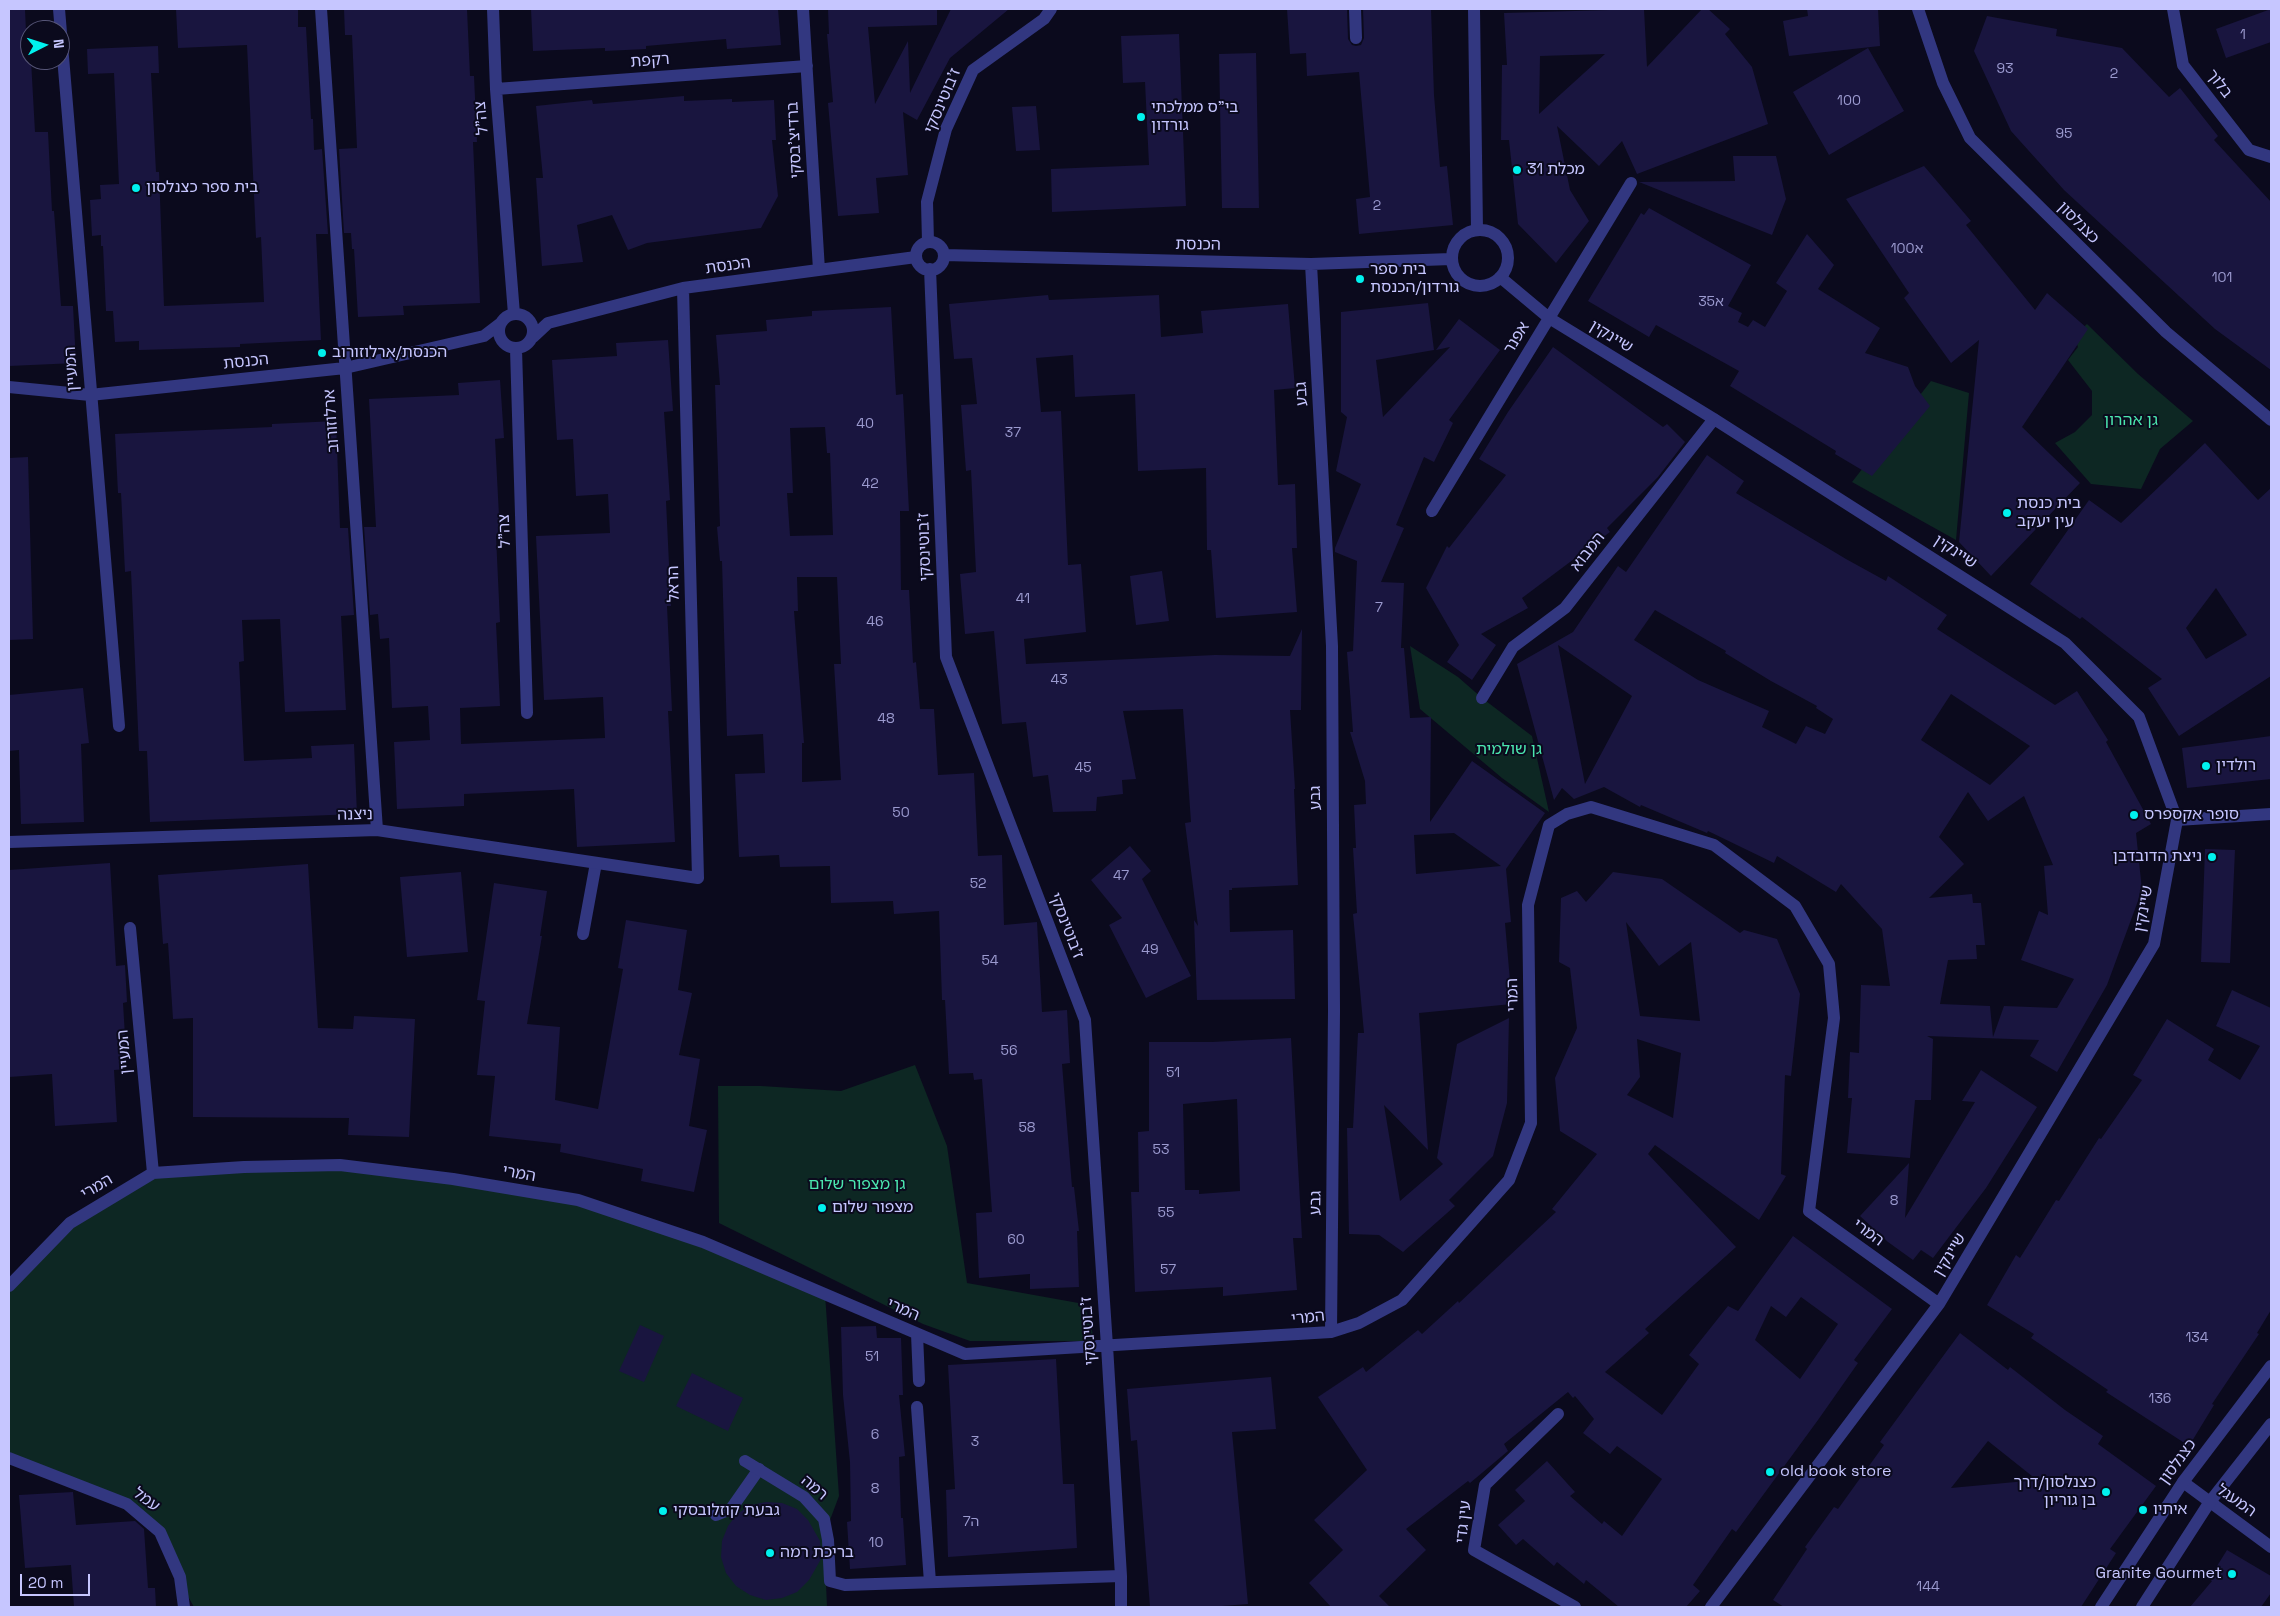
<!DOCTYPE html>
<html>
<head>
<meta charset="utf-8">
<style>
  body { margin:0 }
  #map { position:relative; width:2280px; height:1616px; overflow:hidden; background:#0b0a1d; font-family:"Space Grotesk",sans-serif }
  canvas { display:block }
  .frame { position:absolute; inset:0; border:10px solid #c6c6ff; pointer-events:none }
  .north { position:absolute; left:20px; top:20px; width:50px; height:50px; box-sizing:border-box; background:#0b0a1d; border:1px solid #565577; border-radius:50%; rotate:85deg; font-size:14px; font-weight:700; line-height:20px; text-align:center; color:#c6c6ff }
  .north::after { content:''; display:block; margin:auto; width:18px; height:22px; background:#00f1ee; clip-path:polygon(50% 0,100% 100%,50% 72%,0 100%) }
  .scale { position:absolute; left:20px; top:1574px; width:70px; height:22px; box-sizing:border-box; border:2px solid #c6c6ff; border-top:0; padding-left:6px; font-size:15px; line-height:18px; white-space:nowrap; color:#c6c6ff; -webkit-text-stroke:4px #0b0a1d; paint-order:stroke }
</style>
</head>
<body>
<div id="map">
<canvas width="2280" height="1616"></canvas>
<div class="frame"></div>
<div class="north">N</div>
<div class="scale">20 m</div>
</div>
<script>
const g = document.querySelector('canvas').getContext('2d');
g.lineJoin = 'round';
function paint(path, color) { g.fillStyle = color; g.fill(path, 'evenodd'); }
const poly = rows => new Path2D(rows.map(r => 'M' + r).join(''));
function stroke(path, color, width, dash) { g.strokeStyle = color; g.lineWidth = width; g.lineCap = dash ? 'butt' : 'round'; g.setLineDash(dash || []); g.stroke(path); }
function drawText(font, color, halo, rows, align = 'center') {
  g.font = font + ' "Space Grotesk","Noto Sans Hebrew",sans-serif'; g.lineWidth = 4; g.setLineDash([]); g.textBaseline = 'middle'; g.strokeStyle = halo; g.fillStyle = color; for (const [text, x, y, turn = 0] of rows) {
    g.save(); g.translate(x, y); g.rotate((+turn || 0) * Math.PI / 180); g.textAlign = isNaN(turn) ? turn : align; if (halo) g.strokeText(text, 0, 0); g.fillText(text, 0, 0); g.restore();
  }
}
const green = poly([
  [2087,324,2138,374,2193,421,2160,449,2141,489,2091,484,2055,443,2075,432,2092,415,2092,391,2068,360,2078,347,2074,336],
  [1931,381,1969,393,1956,540,1852,482],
  [1410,646,1458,677,1482,698,1532,736,1549,812,1502,778,1420,709],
  [915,1065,947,1146,967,1283,1084,1304,1095,1341,970,1341,923,1324,719,1223,718,1086,761,1086,841,1091],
  [340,1165,578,1200,825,1294,839,1496,824,1536,827,1607,194,1607,181,1584,160,1532,127,1504,9,1458,9,1286,70,1223,153,1173]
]);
const building = poly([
  [9,9,25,9,27,55,30,55,31,60,35,132,48,132,52,211,54,211,61,306,73,306,76,363,9,366],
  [176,9,298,9,298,27,306,27,311,119,313,119,314,150,322,149,328,234,316,234,321,340,240,344,240,347,139,350,139,341,115,342,113,311,106,311,103,246,101,246,101,235,92,236,90,200,101,199,100,185,119,184,114,73,88,74,87,49,158,46,159,73,151,73,156,172,159,172,164,306,264,302,261,237,256,238,247,45,178,48],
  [344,9,467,9,470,76,474,76,477,142,473,142,480,303,403,306,404,315,358,317,354,249,352,249,351,233,344,233,339,149,357,148,352,35,345,35],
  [531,9,778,9,781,45,727,49,726,39,646,46,646,49,605,51,605,48,533,51],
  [828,9,937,9,937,25,868,27,875,104,908,41,910,93,951,9,1009,9,950,58,917,120,903,112,908,175,876,178,879,213,838,216,828,103,833,102,827,34,829,34],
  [1287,9,1347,9,1348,39,1352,45,1356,46,1361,45,1364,38,1363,9,1431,9,1434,95,1440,167,1447,166,1453,225,1359,234,1356,199,1370,197,1359,72,1307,76,1306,53,1290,54],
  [1644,9,1647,67,1702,9,1708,9,1730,29,1725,34,1752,67,1768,124,1637,174,1622,141,1599,166,1557,126,1570,190,1589,221,1556,263,1518,224,1509,140,1501,140,1502,65,1507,65,1504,13],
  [1605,54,1551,103,1539,114,1540,56],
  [1807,9,1878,9,1880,46,1789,56,1783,21,1808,16],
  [2271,9,2271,42,2226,58,2216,29],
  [1987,16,2057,29,2056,36,2122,48,2169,97,2180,88,2218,136,2214,140,2271,202,2271,370,2215,329,2179,296,2064,190,2011,131,1974,51],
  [1179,34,1186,206,1052,212,1051,169,1149,165,1145,82,1123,83,1121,36],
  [1868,48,1904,111,1829,155,1793,92],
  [1256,53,1259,208,1222,208,1219,54],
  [684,96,684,101,732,99,732,102,774,100,776,140,772,140,778,196,761,228,647,243,628,250,612,215,577,225,583,262,542,266,536,178,543,178,536,106,592,100,593,104],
  [1036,106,1040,150,1016,151,1012,107],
  [1733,156,1776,156,1786,199,1772,235,1639,182,1735,181],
  [1924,166,1971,221,1966,225,2035,310,2047,293,2088,329,2022,427,2080,483,1991,576,1959,542,1979,340,1951,363,1904,298,1909,293,1846,199],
  [1649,208,1751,265,1728,306,1742,313,1738,322,1748,327,1753,320,1765,327,1787,291,1776,283,1807,234,1834,265,1818,289,1880,328,1865,353,1908,367,1915,386,1930,406,1872,476,1835,454,1836,451,1730,386,1739,371,1656,325,1649,337,1588,301,1641,213,1644,215],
  [1048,295,1049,300,1159,295,1161,337,1203,333,1201,311,1288,304,1295,388,1274,390,1278,485,1295,484,1297,548,1292,548,1297,612,1216,618,1211,550,1207,550,1206,468,1138,471,1135,394,1075,397,1073,355,1036,358,1041,412,1061,411,1068,565,1081,564,1086,632,1024,639,1026,664,1215,655,1290,656,1302,629,1301,710,1290,710,1295,789,1294,789,1298,885,1232,888,1232,890,1229,890,1230,932,1293,930,1295,999,1197,1000,1194,920,1198,926,1185,823,1191,822,1183,709,1123,711,1136,779,1122,780,1123,794,1097,797,1096,811,1053,812,1048,775,1033,777,1026,722,1002,724,994,631,965,634,960,574,976,572,971,470,966,471,961,405,977,404,972,358,954,359,949,304],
  [1428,303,1434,350,1376,360,1383,417,1450,347,1436,350,1459,319,1500,350,1449,420,1453,423,1434,462,1424,457,1396,525,1404,528,1381,582,1404,583,1401,648,1404,648,1410,718,1431,717,1430,822,1472,761,1545,813,1506,869,1511,922,1505,923,1512,1004,1419,1013,1428,1150,1384,1105,1400,1201,1443,1164,1437,1158,1457,1044,1509,1018,1507,1103,1493,1156,1449,1200,1455,1206,1403,1252,1379,1235,1349,1234,1347,1128,1353,1128,1358,1033,1364,1033,1353,914,1357,913,1353,848,1356,848,1354,805,1366,804,1365,781,1350,732,1353,732,1347,652,1353,651,1357,561,1335,552,1335,548,1361,484,1336,471,1347,417,1341,412,1341,312],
  [1454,833,1501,866,1416,874,1414,835],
  [891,307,896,395,903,394,909,511,900,511,901,590,909,590,913,663,916,662,920,709,934,709,938,775,974,773,978,856,1002,855,1004,925,1037,922,1042,1012,1067,1010,1070,1063,1062,1064,1072,1187,1074,1187,1079,1231,1077,1231,1079,1287,1030,1289,1030,1274,979,1278,976,1213,992,1212,982,1079,974,1080,973,1073,949,1074,945,1000,942,1000,939,911,894,914,893,901,831,903,830,866,780,867,779,855,739,857,735,774,765,773,763,734,727,736,722,561,720,561,717,527,720,526,715,385,720,385,716,335,767,331,766,320,812,316,812,311],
  [825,427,827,453,830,453,833,535,790,536,787,493,793,493,790,428],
  [797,577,837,577,841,664,834,664,841,780,802,782,802,743,804,743,794,611,798,611],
  [668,340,673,411,664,412,670,500,666,501,671,606,667,606,672,711,668,711,675,842,577,847,574,789,464,794,464,806,397,809,394,742,430,740,428,706,392,708,389,638,380,639,378,614,370,615,364,527,376,527,369,399,459,395,458,383,500,380,504,438,495,439,500,535,496,536,500,622,496,623,500,706,460,708,461,744,605,738,603,697,544,700,536,536,610,533,608,494,576,496,573,439,557,440,552,360,617,356,616,343],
  [1553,347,1663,427,1667,424,1685,442,1658,477,1607,528,1610,532,1522,598,1528,608,1481,634,1496,645,1472,680,1447,662,1459,645,1426,588,1447,546,1449,548,1506,475,1479,459,1508,412],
  [336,421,340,528,348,528,354,615,341,616,346,710,285,712,280,619,242,620,244,661,239,662,244,761,312,758,311,746,354,744,357,814,150,822,147,751,139,751,131,571,125,572,121,493,118,493,115,434,272,427,272,424],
  [2205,443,2258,500,2271,488,2271,676,2179,736,2148,688,2162,679,2082,617,2080,619,2030,584,2089,500,2121,523],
  [2216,588,2247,635,2206,659,2186,628],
  [1707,455,1744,481,1736,493,1846,559,1886,581,1888,576,1947,615,1937,629,2055,705,2077,691,2108,740,2106,742,2151,824,2136,833,2142,890,2107,985,2057,1072,2030,1056,2039,1040,1927,1036,1933,1039,1931,1100,1915,1100,1910,1158,1847,1153,1852,1098,1848,1098,1850,1052,1859,1053,1861,985,1890,986,1882,929,1841,884,1836,892,1777,856,1774,863,1708,831,1707,833,1641,805,1640,807,1604,787,1574,799,1562,788,1554,800,1517,664,1573,632,1618,566,1626,572],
  [1655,610,1726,651,1725,653,1771,681,1817,706,1816,708,1833,719,1825,734,1806,726,1796,744,1762,727,1769,711,1698,680,1634,640],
  [1558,645,1632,696,1585,784],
  [1951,694,2030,746,1990,785,1921,740],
  [1968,792,1988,821,2024,796,2053,865,2044,866,2048,915,2039,911,2021,960,2074,979,2057,1008,2004,1006,1993,1037,1990,1006,1940,1004,1948,960,1977,959,1976,945,1985,945,1981,903,1973,903,1972,894,1929,898,1964,864,1939,837],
  [28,457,33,639,9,640,9,458],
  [1162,571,1169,621,1136,625,1130,576],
  [83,688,89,743,81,744,84,822,21,824,19,750,9,751,9,695],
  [2271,736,2271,779,2187,788,2182,748],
  [1130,846,1151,871,1142,879,1191,976,1146,998,1109,925,1122,918,1091,880],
  [2205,849,2235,850,2230,963,2201,962],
  [110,863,116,966,125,965,127,1002,123,1003,127,1069,114,1070,117,1122,55,1126,52,1074,9,1077,9,870],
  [308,864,318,1028,353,1029,354,1016,415,1019,409,1137,348,1135,349,1118,193,1117,193,1018,173,1019,168,943,163,944,158,875],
  [461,872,468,952,407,957,400,877],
  [1613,872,1662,879,1740,933,1744,930,1777,939,1800,994,1791,1076,1785,1075,1781,1174,1786,1176,1759,1220,1655,1145,1648,1154,1736,1247,1645,1329,1649,1333,1605,1372,1662,1415,1699,1364,1689,1355,1728,1306,1738,1311,1793,1236,1892,1309,1854,1360,1858,1363,1818,1420,1736,1532,1732,1529,1693,1585,1700,1591,1686,1607,1619,1607,1586,1580,1584,1584,1557,1562,1554,1566,1523,1539,1516,1545,1498,1525,1525,1501,1515,1490,1547,1461,1575,1492,1570,1496,1602,1524,1604,1521,1622,1536,1662,1479,1617,1446,1610,1454,1583,1433,1594,1419,1575,1396,1573,1398,1568,1392,1504,1444,1508,1451,1470,1483,1468,1481,1406,1529,1426,1550,1379,1596,1390,1607,1331,1607,1309,1583,1343,1550,1314,1520,1367,1470,1318,1397,1363,1367,1366,1372,1418,1330,1422,1334,1458,1301,1459,1303,1556,1212,1552,1209,1597,1154,1560,1131,1555,1078,1577,1028,1570,968,1559,962,1561,898,1577,891,1586,902],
  [1626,922,1659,966,1691,942,1700,1021,1640,1016],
  [1637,1039,1681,1053,1673,1118,1627,1095,1640,1077],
  [1801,1297,1838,1324,1800,1379,1755,1340,1771,1306,1786,1317],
  [494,883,547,891,540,936,542,936,527,1024,560,1027,555,1100,598,1109,623,969,618,968,626,920,687,930,678,990,692,993,679,1055,700,1059,689,1126,707,1130,694,1192,641,1181,643,1169,560,1152,561,1144,489,1136,495,1076,477,1075,485,1001,477,1000],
  [2232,990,2271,1008,2271,1310,2257,1333,2259,1334,2212,1404,2214,1405,2189,1446,2106,1392,2108,1390,2031,1338,2034,1334,1987,1305,2016,1255,2020,1258,2056,1200,2059,1201,2099,1138,2101,1139,2142,1080,2133,1075,2167,1019,2214,1049,2208,1060,2240,1080,2260,1046,2216,1026],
  [1291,1038,1302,1238,1293,1238,1297,1290,1223,1296,1223,1287,1135,1292,1131,1192,1139,1192,1138,1132,1149,1131,1149,1042,1212,1042],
  [1237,1099,1240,1191,1199,1194,1199,1190,1185,1190,1183,1104],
  [1981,1070,2037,1107,1986,1188,1933,1258,1921,1250,1913,1260,1888,1242,1860,1216,1909,1163,1905,1218,1975,1102,1962,1101],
  [640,1325,664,1336,644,1382,619,1371],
  [876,1326,877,1338,901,1338,903,1395,899,1395,905,1456,899,1457,901,1518,903,1518,906,1565,850,1569,847,1522,851,1521,850,1462,843,1395,841,1327],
  [1960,1333,2008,1370,2010,1367,2065,1410,2103,1436,2098,1444,2156,1486,2110,1549,2116,1553,2081,1607,1784,1607,1773,1600,1807,1549,1805,1547,1834,1507,1838,1509,1884,1445,1880,1442],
  [1988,1441,2037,1480,1951,1488],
  [1056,1359,1063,1484,1074,1484,1077,1548,948,1557,946,1490,955,1489,948,1365],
  [692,1373,743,1398,728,1431,676,1406],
  [1271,1377,1276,1429,1232,1432,1248,1604,1209,1607,1150,1607,1137,1440,1131,1441,1127,1389],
  [73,1492,76,1525,135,1521,144,1529,148,1588,155,1588,156,1607,74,1607,71,1565,25,1568,19,1495],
  [766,1502,782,1503,797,1509,808,1520,820,1541,821,1559,809,1580,797,1592,782,1598,766,1600,750,1595,736,1586,726,1573,721,1557,722,1541,728,1526,737,1514,751,1505],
  [2227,1550,2271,1576,2271,1593,2261,1607,2190,1607,2212,1581,2209,1579]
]);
const service = poly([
  [583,934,596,863],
  [716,1515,731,1509,759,1469]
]);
const minor = poly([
  [59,9,119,726],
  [321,9,377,830],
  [493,9,496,89,514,314],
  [803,9,819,270],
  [1355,9,1356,38],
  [1474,9,1477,230],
  [2173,9,2183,65,2249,150,2271,157],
  [496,89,807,66],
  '1452 258a28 28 0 1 1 56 0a28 28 0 1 1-56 0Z',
  [928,242,927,202,946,129,973,70,1044,19,1051,9],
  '916 256a14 14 0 1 1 28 0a14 14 0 1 1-28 0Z',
  [944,255,1311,264,1451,259],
  [1311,264,1332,646,1334,1011,1331,1332],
  [930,269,946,657,1085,1020,1107,1346,1121,1576,1121,1607],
  [1500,277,1549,318,1714,419,2065,643,2139,717,2177,820,2154,944,1939,1304,1711,1607],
  '499 331a17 17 0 1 1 34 0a17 17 0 1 1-34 0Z',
  [533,337,548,323,683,288,916,257],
  [516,349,527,713],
  [9,387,90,395,345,368,484,336,501,323],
  [1432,511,1631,183],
  [1482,698,1513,647,1565,608,1714,419],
  [2177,820,2271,814],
  [9,842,377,830,698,878,683,288],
  [130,928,153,1173],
  [9,1286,70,1223,153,1173,244,1167,340,1165,453,1179,578,1200,703,1242,965,1354,1331,1332,1359,1323,1402,1300,1509,1180,1531,1123,1528,905,1549,825,1567,814,1591,807,1714,845,1795,906,1829,964,1834,1018,1809,1211,1939,1304],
  [917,1334,919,1381],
  [917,1407,930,1582],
  [1558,1414,1485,1485,1474,1550,1575,1607],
  [9,1458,127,1504,160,1532,180,1577,184,1607],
  [745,1461,804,1497,824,1519,828,1540,830,1581,845,1585,1121,1576],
  [2183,1482,2271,1547]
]);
const tertiary = poly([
  [1918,9,1943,83,1970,138,2166,332,2271,420],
  [2101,1607,2183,1482,2271,1366],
  [2142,1607,2209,1503,2271,1424]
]);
const markers = [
  [1141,117,5,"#00f1ee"],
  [1517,170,5,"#00f1ee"],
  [136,188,5,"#00f1ee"],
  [1360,279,5,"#00f1ee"],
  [322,353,5,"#00f1ee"],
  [2007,513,5,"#00f1ee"],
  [2206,766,5,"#00f1ee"],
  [2134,815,5,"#00f1ee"],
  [2212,857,5,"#00f1ee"],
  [822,1208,5,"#00f1ee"],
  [1770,1472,5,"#00f1ee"],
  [2106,1492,5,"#00f1ee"],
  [2143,1510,5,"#00f1ee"],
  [663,1511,5,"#00f1ee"],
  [770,1553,5,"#00f1ee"],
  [2232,1574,5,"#00f1ee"]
];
const numberNames = [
  ["1",2243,35],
  ["93",2005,69],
  ["2",2114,74],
  ["100",1849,101],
  ["95",2064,134],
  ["2",1377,206],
  ["100א",1907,249],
  ["101",2222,278],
  ["35א",1711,302],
  ["40",865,424],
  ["37",1013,433],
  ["42",870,484],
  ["41",1023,599],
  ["7",1379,608],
  ["46",875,622],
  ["43",1059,680],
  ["48",886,719],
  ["45",1083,768],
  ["50",901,813],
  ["47",1121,876],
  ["52",978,884],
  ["49",1150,950],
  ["54",990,961],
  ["56",1009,1051],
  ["51",1173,1073],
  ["58",1027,1128],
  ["53",1161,1150],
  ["8",1894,1201],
  ["55",1166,1213],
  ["60",1016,1240],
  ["57",1168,1270],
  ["134",2197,1338],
  ["51",872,1357],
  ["136",2160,1399],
  ["6",875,1435],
  ["3",975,1442],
  ["8",875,1489],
  ["7ה",971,1522],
  ["10",876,1543],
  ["144",1928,1587]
];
const streetNames = [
  ["רקפת",650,61,-4],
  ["בלוך",2219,84,52],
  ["ז'בוטינסקי",943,101,-67],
  ["צה\"ל",482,118,-95],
  ["ברדיצ'בסקי",795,140,-93],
  ["כצנלסון",2078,223,45],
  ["הכנסת",1198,245,1],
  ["הכנסת",728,266,-8],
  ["שיינקין",1611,337,31],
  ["אפנר",1517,338,-59],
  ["הכנסת",246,362,-6],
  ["המעיין",72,369,-94],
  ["גבע",1302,394,-93],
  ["ארלוזורוב",332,421,-94],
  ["צה\"ל",505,531,-92],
  ["ז'בוטינסקי",925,547,-92],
  ["המבוא",1588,552,-52],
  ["שיינקין",1955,552,33],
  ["הראל",674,584,-91],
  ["גבע",1316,798,-90],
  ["ניצנה",355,815,-1],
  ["שיינקין",2144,909,-80],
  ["ז'בוטינסקי",1066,926,69],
  ["המרי",1513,995,-91],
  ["המעיין",125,1052,-95],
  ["המרי",519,1174,10],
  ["המרי",97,1187,-31],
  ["גבע",1316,1203,-89],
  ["המרי",1868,1233,36],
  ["שיינקין",1950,1255,-59],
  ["המרי",903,1310,23],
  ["המרי",1308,1318,-6],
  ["ז'בוטינסקי",1089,1331,-94],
  ["כצנלסון",2178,1462,-54],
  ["רמה",814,1488,40],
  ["עמל",146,1500,37],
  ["המעגל",2236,1501,35],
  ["עין גדי",1464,1522,-84]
];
const poiNames = [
  ["בי\"ס ממלכתי",1151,108],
  ["גורדון",1151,126],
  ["מכלת 31",1527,170],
  ["בית ספר כצנלסון",146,188],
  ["בית ספר",1370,270],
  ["גורדון/הכנסת",1370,288],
  ["הכנסת/ארלוזורוב",332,353],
  ["בית כנסת",2017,504],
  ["עין יעקב",2017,522],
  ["רולדין",2216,766],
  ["סופר אקספרס",2144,815],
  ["ניצת הדובדבן",2202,857,"right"],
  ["מצפור שלום",832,1208],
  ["old book store",1780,1472],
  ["כצנלסון/דרך",2096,1483,"right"],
  ["בן גוריון",2096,1501,"right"],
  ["איתיו",2153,1510],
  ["גבעת קוזלובסקי",673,1511],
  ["בריכת רמה",780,1553],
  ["Granite Gourmet",2222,1574,"right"]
];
const parkNames = [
  ["גן אהרון",2131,421],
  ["גן שולמית",1509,750],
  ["גן מצפור שלום",857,1185]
];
paint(green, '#0d2723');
paint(building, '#19153f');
stroke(service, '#323780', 12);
stroke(minor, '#323780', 12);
stroke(tertiary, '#323780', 12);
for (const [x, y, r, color] of markers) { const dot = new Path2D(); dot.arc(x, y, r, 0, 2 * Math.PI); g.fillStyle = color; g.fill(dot); stroke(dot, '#0b0a1d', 2); }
drawText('14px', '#9b9acf', null, numberNames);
drawText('16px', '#c6c6ff', '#0b0a1d', streetNames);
drawText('16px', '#c6c6ff', '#0b0a1d', poiNames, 'left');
drawText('16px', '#4be6ae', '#0b0a1d', parkNames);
</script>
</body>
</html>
